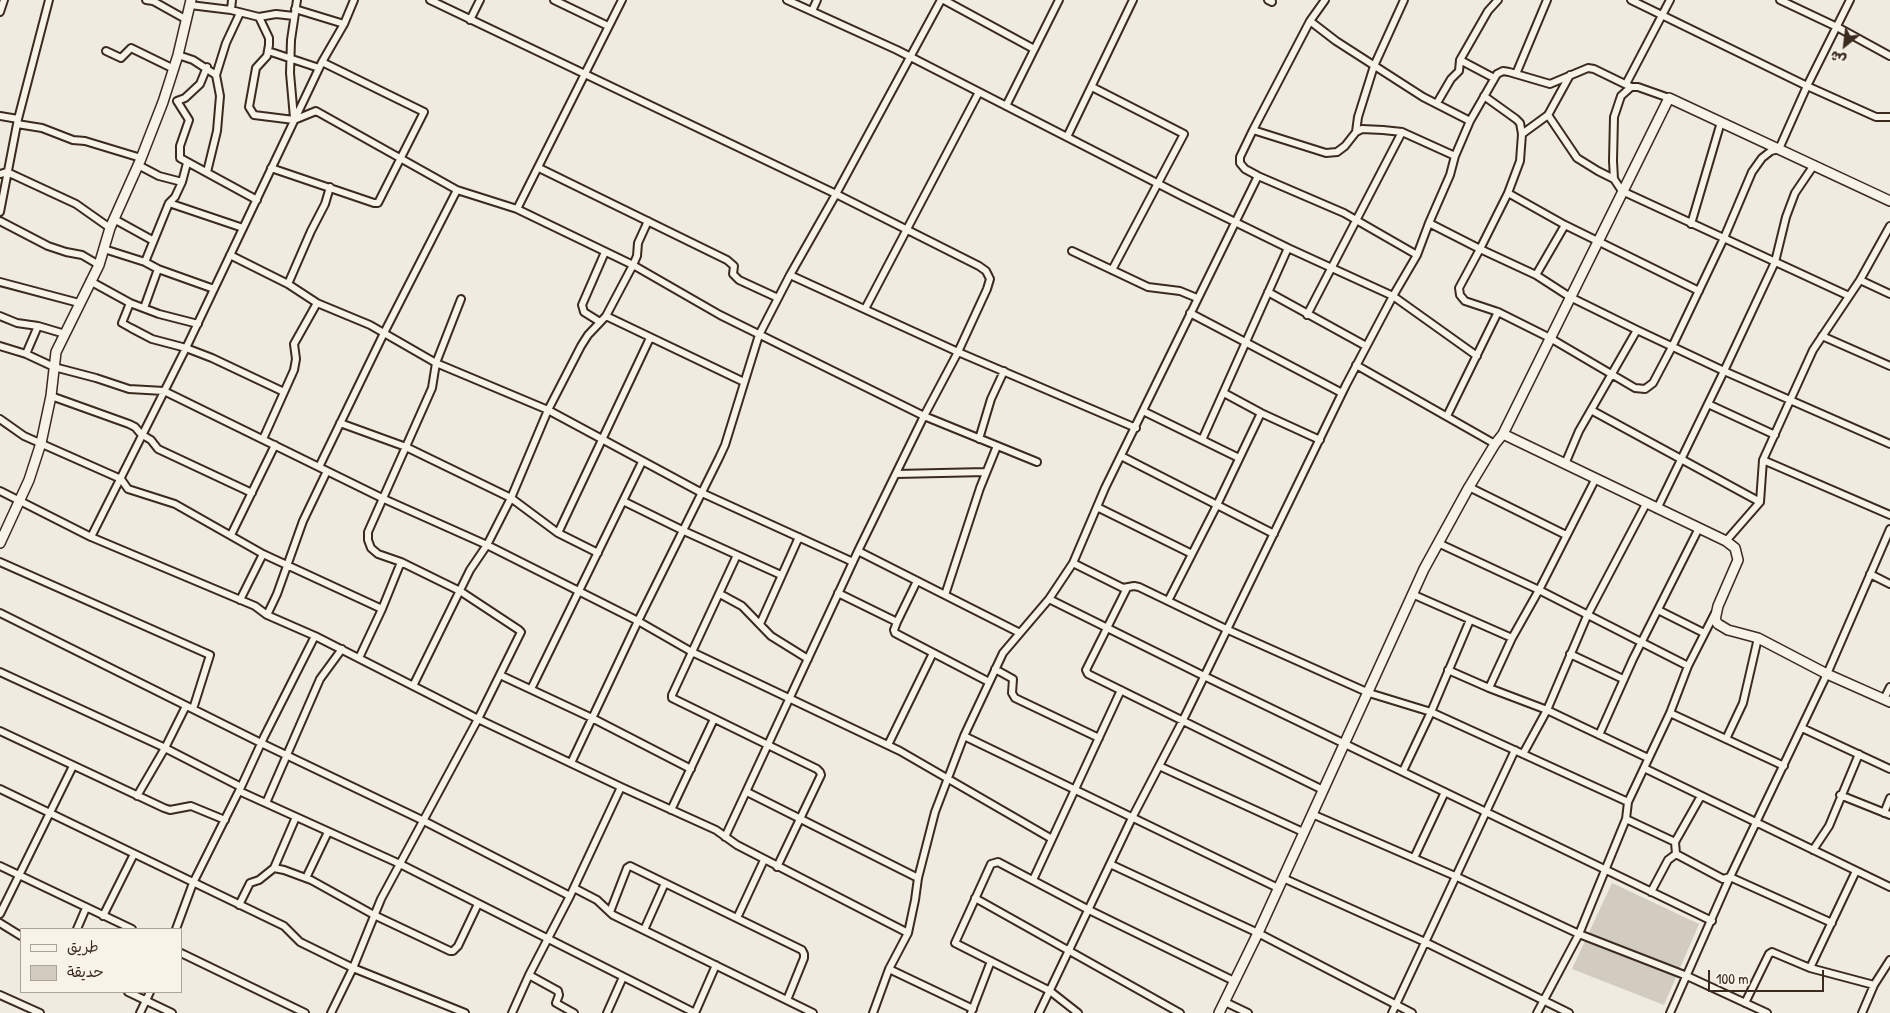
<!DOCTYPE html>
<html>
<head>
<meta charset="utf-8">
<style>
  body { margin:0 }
  #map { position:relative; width:1890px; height:1013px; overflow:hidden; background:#efebe0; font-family:"Patrick Hand","Playpen Sans Arabic",sans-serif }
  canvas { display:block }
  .legend { position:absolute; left:20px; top:928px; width:162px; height:65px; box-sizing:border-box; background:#f7f3e8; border:1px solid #aca397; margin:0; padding:6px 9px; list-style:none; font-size:15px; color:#3b2a1e }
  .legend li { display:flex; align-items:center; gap:10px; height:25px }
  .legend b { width:25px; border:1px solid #aca397 }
  .north { position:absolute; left:1820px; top:20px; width:50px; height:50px; -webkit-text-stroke:4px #f7f3e8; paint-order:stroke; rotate:209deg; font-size:14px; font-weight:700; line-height:20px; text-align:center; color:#3b2a1e }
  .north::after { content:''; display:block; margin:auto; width:18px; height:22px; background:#3b2a1e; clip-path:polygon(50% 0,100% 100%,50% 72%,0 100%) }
  .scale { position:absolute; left:1708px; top:970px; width:116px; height:22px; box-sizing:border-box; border:2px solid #3b2a1e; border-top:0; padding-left:6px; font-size:15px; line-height:18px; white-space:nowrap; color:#3b2a1e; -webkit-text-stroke:4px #f7f3e8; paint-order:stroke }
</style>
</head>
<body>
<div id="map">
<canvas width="1890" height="1013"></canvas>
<ul class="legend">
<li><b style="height:6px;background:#f7f3e8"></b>طريق</li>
<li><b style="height:14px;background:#d1cbc0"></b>حديقة</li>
</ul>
<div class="north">ش</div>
<div class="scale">100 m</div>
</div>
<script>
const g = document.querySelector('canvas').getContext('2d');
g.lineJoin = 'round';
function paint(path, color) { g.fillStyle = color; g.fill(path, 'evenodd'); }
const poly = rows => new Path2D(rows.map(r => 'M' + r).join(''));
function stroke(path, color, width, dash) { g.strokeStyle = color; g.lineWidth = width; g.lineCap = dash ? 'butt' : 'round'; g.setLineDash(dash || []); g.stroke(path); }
const green = poly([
  [1612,883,1699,924,1664,1005,1572,969]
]);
const street = poly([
  [146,0,153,1,187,20],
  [430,0,836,194,979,266,986,271,990,279,987,289,958,352,924,416,858,551,725,837],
  [554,0,608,26],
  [787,0,897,50,1184,197,1288,248,1393,296,1477,356],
  [944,0,1034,49],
  [1268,0,1272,2],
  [1325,0,1310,21,1253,130,1240,157,1240,163,1245,169,1258,176,1344,213,1417,255],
  [1631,0,1807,86,1876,117,1890,117],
  [1780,0,1837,27,1890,56],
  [190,5,231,10,259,17,276,14,294,16],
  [295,9,344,24],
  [231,10,232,0],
  [812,11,817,0],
  [0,12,4,0],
  [259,17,269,38,269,45,267,56,256,68,249,107,254,115,294,120,316,111,457,190,517,209,633,265,720,315,924,416,1037,462],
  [470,20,480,0],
  [1310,21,1336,41,1423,97,1470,121],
  [106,51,121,58,131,48,174,69],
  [268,51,319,68],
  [178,55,193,60,216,75],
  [1460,60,1494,78],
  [207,67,200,84,185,98,177,101,189,120,180,146,180,158,257,200],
  [1516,74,1547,0],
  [1626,84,1670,0],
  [1092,87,1184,134,1112,270],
  [1484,96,1516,119,1520,123,1522,134,1520,161,1508,193,1480,249,1459,288,1460,295,1465,301,1498,312,1550,338,1635,388,1645,389,1653,383,1672,347,1724,238,1752,172,1762,158,1771,151,1779,149,1807,86,1850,0],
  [1669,98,1638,87,1631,87,1621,96,1614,117,1613,161,1614,179,1622,191,1849,296],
  [1437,103,1451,79,1459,71,1460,60,1488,11,1498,0],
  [1006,106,1059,0],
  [1548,115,1577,158,1598,171,1614,179],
  [0,116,18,119],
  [294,118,290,73,291,40,297,0],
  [17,124,42,128,73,140,85,141,141,158],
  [1253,130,1326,153,1337,152,1345,146,1356,132,1362,129,1383,130,1402,132,1455,156],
  [1356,132,1358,117,1374,66,1404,0],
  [1522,134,1548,115,1570,75],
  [1067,137,1133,0],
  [138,165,159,176,182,182],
  [271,168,374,203,378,203,424,112,322,62],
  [539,168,727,260,734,266,733,274,739,280,778,298],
  [207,172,217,131,220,96,216,75,226,43,240,13],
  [0,174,7,172,76,204,110,228],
  [1508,193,1565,225,1699,291],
  [169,203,243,228],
  [517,209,622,0],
  [0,212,18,119,49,0],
  [114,219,152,240],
  [0,221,48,246,66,252,82,255,99,265],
  [1429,223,1480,249,1536,275,1570,297,1637,330,1724,371,1890,444],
  [1691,224,1721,122],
  [104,249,145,262,158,269,214,289],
  [1072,251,1148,287,1180,291,1197,298],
  [230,255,288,284,317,303,370,325,436,363,548,410,702,493,853,562],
  [145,262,169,203,175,197,182,182,187,163],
  [790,275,958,352,1136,428],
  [1536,275,1565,225],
  [1860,280,1890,294],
  [90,281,130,303,159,314,198,324],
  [0,282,79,303],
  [288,284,311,231,325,204,330,187],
  [1268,292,1366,346],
  [130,303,122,323,131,328,152,339,186,348,212,358,284,392],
  [144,308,158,269],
  [865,309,979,92],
  [1190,313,1342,393],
  [1307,315,1402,132],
  [0,316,17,323,38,326,65,334],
  [606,316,744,382],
  [600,322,584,312,582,305,605,252],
  [1822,336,1890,366],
  [0,346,26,354,54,367,96,378,129,389,164,391,384,499,487,545,638,621,692,652,900,751,1052,839],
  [26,354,38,326],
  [1356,365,1495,444],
  [1224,393,1261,413,1320,440],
  [51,396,129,424,135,427,141,434,151,440,158,449,252,493],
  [1708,404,1775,435],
  [1591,410,1760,502],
  [1143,411,1239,458],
  [1447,416,1498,312],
  [0,419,24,436,121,479,128,489,175,504,263,554,382,609],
  [340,423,406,447,511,498,558,533,598,553],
  [263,439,294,370,296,359,294,344,317,303],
  [979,439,991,399,1004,371],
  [1202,440,1288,248],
  [1121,456,1274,534],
  [1763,460,1890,515],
  [1565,464,1579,431,1637,330],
  [319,467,384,333,457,190],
  [896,474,986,472],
  [1596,478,1539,590,1512,638,1489,688,1547,710,1648,758],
  [1469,487,1566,535],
  [0,491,91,537,255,606,267,615,315,636,478,719,621,787,716,830,737,845,908,933],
  [623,501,684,531,781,575],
  [1097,507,1192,554],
  [1657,509,1724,371,1775,262,1786,217,1795,193,1814,165],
  [558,533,650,338],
  [231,535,275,445],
  [91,537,186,348,322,62,344,24,354,0],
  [1726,541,1760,502,1763,460,1813,350,1860,280,1890,226],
  [1438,543,1539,590,1688,666],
  [858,551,1020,633],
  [737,555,672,695,672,698,817,769,820,772,821,775,777,867],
  [0,562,210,655,193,709],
  [1073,563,1123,588,1134,586,1139,587,1226,629,1369,693,1431,712,1628,802],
  [1870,574,1890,584],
  [917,581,897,622,894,630,895,633,989,682],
  [1127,588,1086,670,1088,674,1323,790],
  [838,593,897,622],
  [720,594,742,606,771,636,808,659],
  [1412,594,1512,638],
  [945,595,980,488,997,446],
  [1049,599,1204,676,1712,921],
  [240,600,263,554],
  [1168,601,1217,505,1261,413],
  [1658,610,1704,633],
  [0,613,261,743,424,821,570,896],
  [267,615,277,594,303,521,327,471],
  [760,624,799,537],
  [1570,654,1623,679],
  [359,658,382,609,401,562],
  [995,669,1013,679,1012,693,1015,698,1099,738],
  [1448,670,1489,688],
  [0,672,161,746,241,787],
  [500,675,592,718,691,769],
  [413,686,470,570,487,545,511,498,548,410,581,346,588,335,606,316,633,265,637,256,638,243,648,221],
  [531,689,642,462],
  [1884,699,1890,687],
  [1670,713,1784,766],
  [1802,728,1890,769],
  [0,731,164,808,170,810,191,806,225,820],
  [1599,735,1633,659,1699,528],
  [964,736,1278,888],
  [1726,739,1743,703,1758,638],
  [888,745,933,653],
  [1523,754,1547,710,1587,616,1646,504],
  [571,763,638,621,719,458,725,445,759,335,790,275,836,194,941,0],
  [1159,766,1303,832],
  [1644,768,1890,887],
  [1403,771,1431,712,1470,620],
  [0,789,284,926,300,942,353,968,465,1013],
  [239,791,400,864,695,1013,716,965],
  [747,792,918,878],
  [1840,795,1890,815],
  [137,796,165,748,186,706],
  [266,803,320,679,342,649],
  [671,810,714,719],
  [1884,813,1890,798],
  [1312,814,1455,876,1579,934,1687,976,1767,1013],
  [1626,819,1675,842],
  [1813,850,1829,826,1859,754],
  [1676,854,1723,879,1730,877,1832,923],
  [1414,858,1445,792],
  [1110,864,1258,933,1412,1013],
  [0,866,132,929],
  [274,868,296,817],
  [306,878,328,832],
  [1283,878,1425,942,1569,1013],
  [1033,880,1121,690],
  [574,888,597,900,613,915,813,1013],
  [1651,892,1668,860,1676,854,1675,842,1701,796],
  [975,898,1180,1013],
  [239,905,250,883,259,880,274,868,284,870,311,880,374,915,450,951,453,951,458,946,478,904],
  [610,912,627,868,630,866,802,950,804,954,804,958,787,1000],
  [0,914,73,766],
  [103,916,134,854],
  [737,918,764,860],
  [0,923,21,936],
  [77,929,86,908],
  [176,929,193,883,241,787,264,737,315,636],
  [644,930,665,883],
  [181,953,305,1013],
  [1810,968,1856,871],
  [889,969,973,1009],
  [529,975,558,991,559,995,556,1003,574,1013],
  [128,992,172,1013],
  [0,995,40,1013],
  [1225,1002,1248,1013],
  [1745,1003,1769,954,1772,952,1810,968,1874,985],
  [140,1013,150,992],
  [331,1013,353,968,381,899,478,719,521,632,519,630,460,591,401,562,378,554,371,548,368,540,368,532,432,388,436,363,461,299],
  [512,1013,529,975,570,896,621,787],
  [607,1013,623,977],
  [873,1013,889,969,908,933,915,900,918,878,935,812,964,736,1003,653,1049,599,1073,563,1105,488,1258,176],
  [971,1013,991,961],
  [1039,1013,1132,818,1183,720,1346,385,1393,296,1417,255,1429,223,1450,175,1455,156,1470,121,1497,74,1503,71,1509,72,1550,84,1588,68,1594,69,1631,87],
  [1078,1013,1050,991,955,943,991,864,998,862,1089,910,1234,981],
  [1392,1013,1515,750],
  [1537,1013,1579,934,1626,819,1628,802,1670,713,1688,666,1715,613],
  [1670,1013,1730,877,1827,674,1890,529],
  [1862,1013,1874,985,1890,960]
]);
const secondary = poly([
  [1503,434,1726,541,1735,548,1738,560,1718,606,1715,620,1718,624,1728,630,1758,638,1827,674,1890,702],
  [0,543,29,480,41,443,51,396,56,352,99,265,110,228,140,161,163,102,178,55,191,0],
  [1219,1013,1258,933,1424,569,1469,487,1495,444,1503,434,1669,98,1890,201]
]);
paint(green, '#d1cbc0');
stroke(street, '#3b2a1e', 10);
stroke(secondary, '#3b2a1e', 12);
stroke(street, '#f7f3e8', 6);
stroke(secondary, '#f7f3e8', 9);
</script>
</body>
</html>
